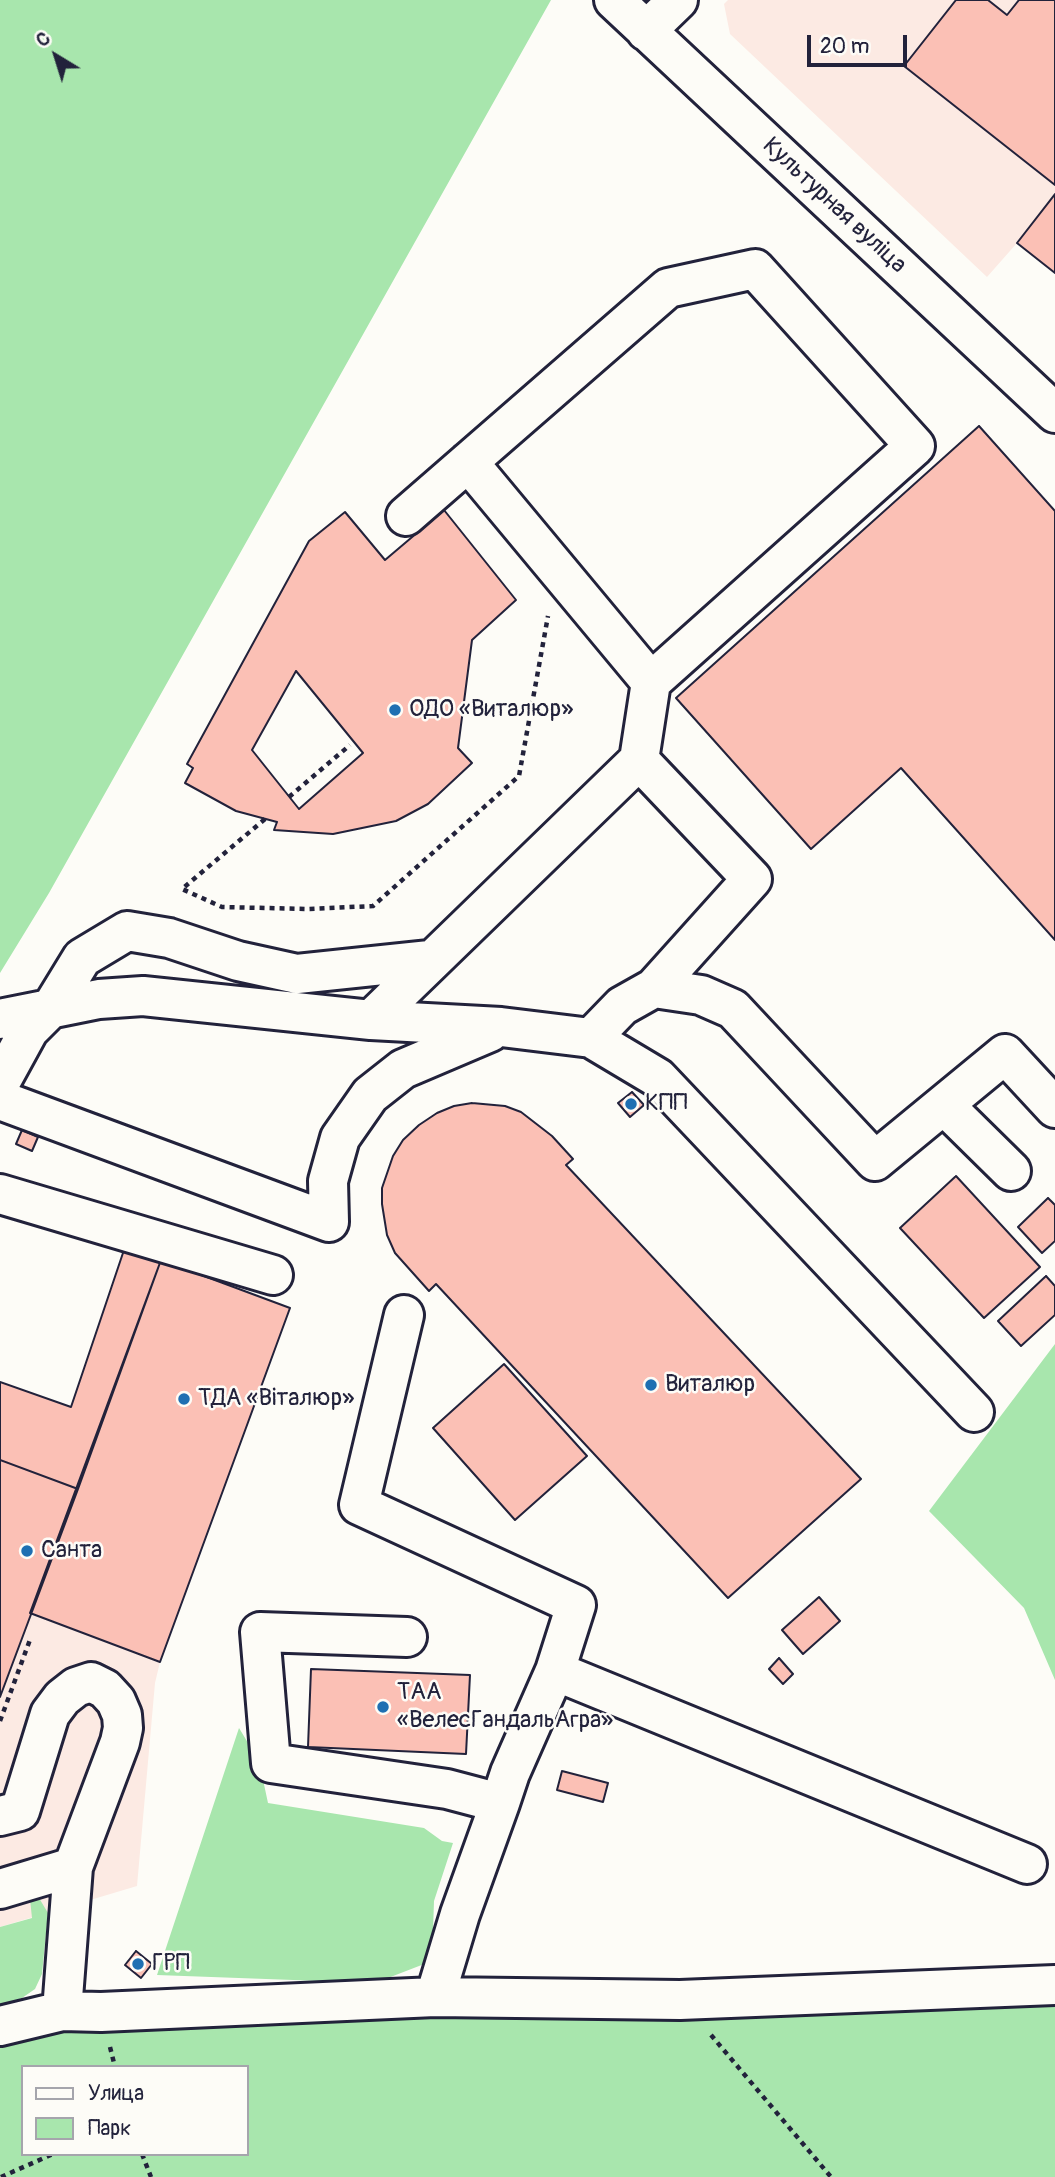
<!DOCTYPE html>
<html>
<head>
<meta charset="utf-8">
<style>
  body { margin:0 }
  #map { position:relative; width:1055px; height:2177px; overflow:hidden; background:#fdfcf7; font-family:Pangolin,sans-serif }
  canvas { display:block }
  .legend { position:absolute; left:21px; top:2065px; width:228px; height:91px; box-sizing:border-box; background:#fdfcf7; border:2px solid #a5a5ac; margin:0; padding:9px 12px; list-style:none; font-size:21px; color:#22223b }
  .legend li { display:flex; align-items:center; gap:14px; height:35px }
  .legend b { width:35px; border:2px solid #a5a5ac }
  .north { position:absolute; left:21px; top:21px; width:70px; height:70px; -webkit-text-stroke:5px #fdfcf7; paint-order:stroke; rotate:322deg; font-size:19px; font-weight:700; line-height:28px; text-align:center; color:#22223b }
  .north::after { content:''; display:block; margin:auto; width:24px; height:32px; background:#22223b; clip-path:polygon(50% 0,100% 100%,50% 72%,0 100%) }
  .scale { position:absolute; left:807px; top:35px; width:100px; height:32px; box-sizing:border-box; border:4px solid #22223b; border-top:0; padding-left:9px; font-size:21px; line-height:24px; white-space:nowrap; color:#22223b; -webkit-text-stroke:5px #fdfcf7; paint-order:stroke }
</style>
</head>
<body>
<div id="map">
<canvas width="1055" height="2177"></canvas>
<ul class="legend">
<li><b style="height:9px;background:#fdfcf7"></b>Улица</li>
<li><b style="height:19px;background:#a8e6ad"></b>Парк</li>
</ul>
<div class="north">С</div>
<div class="scale">20 m</div>
</div>
<script>
const g = document.querySelector('canvas').getContext('2d');
g.lineJoin = 'round';
function paint(path, color) { g.fillStyle = color; g.fill(path, 'evenodd'); }
const poly = rows => new Path2D(rows.map(r => 'M' + r).join(''));
function stroke(path, color, width, dash) { g.strokeStyle = color; g.lineWidth = width; g.lineCap = dash ? 'butt' : 'round'; g.setLineDash(dash || []); g.stroke(path); }
function drawText(font, color, halo, rows, align = 'center') {
  g.font = font + ' Pangolin,sans-serif'; g.lineWidth = 5; g.setLineDash([]); g.textBaseline = 'middle'; g.strokeStyle = halo; g.fillStyle = color; for (const [text, x, y, turn = 0] of rows) {
    g.save(); g.translate(x, y); g.rotate((+turn || 0) * Math.PI / 180); g.textAlign = isNaN(turn) ? turn : align; if (halo) g.strokeText(text, 0, 0); g.fillText(text, 0, 0); g.restore();
  }
}
const built = poly([
  [728,0,1055,0,1055,273,1017,243,987,277,730,34,724,4],
  [0,1460,78,1489,30,1613,160,1662,155,1683,137,1886,0,1927]
]);
const green = poly([
  [0,0,551,0,49,893,0,973],
  [1055,1344,1055,1680,1024,1608,929,1511],
  [239,1728,259,1761,268,1803,424,1828,442,1841,453,1843,434,1901,432,1961,375,1983,157,1975],
  [39,1898,48,1913,42,1974,35,1989,22,1998,0,2006,0,1927,32,1918,30,1899],
  [1055,1985,1055,2177,0,2177,0,2026],
  [23,2067,247,2067,247,2154,23,2154]
]);
const building = poly([
  [956,0,988,0,1007,15,1019,0,1055,0,1055,185,904,66,956,0],
  [1055,194,1055,273,1017,243,1055,194],
  [979,426,1055,511,1055,940,901,768,811,849,676,698,979,426],
  [444,510,516,600,472,640,458,748,472,763,428,804,396,821,333,834,274,830,277,822,236,811,185,783,193,768,187,764,309,541,345,512,385,560,444,510],
  [296,671,363,753,299,809,252,750,296,671],
  [632,1092,644,1105,630,1117,618,1103,632,1092],
  [472,1103,505,1106,521,1112,552,1136,573,1159,566,1165,861,1479,728,1598,436,1284,429,1291,395,1253,387,1235,382,1204,382,1188,393,1156,403,1140,419,1125,437,1113,454,1106,472,1103],
  [22,1130,38,1137,32,1151,16,1144,22,1130],
  [956,1176,1040,1267,984,1318,900,1228,956,1176],
  [1048,1198,1055,1205,1055,1241,1042,1253,1018,1227,1048,1198],
  [125,1247,161,1260,78,1489,0,1460,0,1382,71,1407,125,1247],
  [161,1260,290,1308,160,1662,30,1613,161,1260],
  [1046,1276,1055,1286,1055,1315,1021,1346,998,1321,1046,1276],
  [504,1364,587,1456,515,1520,433,1428,504,1364],
  [0,1460,78,1489,0,1697,0,1460],
  [819,1597,840,1621,803,1654,782,1630,819,1597],
  [779,1658,793,1674,783,1684,769,1669,779,1658],
  [311,1669,470,1675,466,1754,308,1747,311,1669],
  [562,1771,608,1783,603,1802,557,1790,562,1771],
  [136,1951,152,1964,141,1978,125,1965,136,1951]
]);
const path = poly([
  [289,797,350,745],
  [265,819,182,889,222,907,309,909,373,906,519,776,548,616],
  [0,1721,31,1637],
  [711,2035,831,2177],
  [110,2047,115,2067],
  [142,2154,151,2177],
  [1,2177,53,2154]
]);
const minor = poly([
  [614,0,1055,413],
  [646,31,678,0],
  [468,462,651,682],
  [406,516,668,288,755,269,915,446,651,682,639,760,752,879,654,988],
  [0,1019,99,999,143,996,371,1020,501,1027,591,1038,658,1078,974,1412],
  [371,1020,639,760],
  [591,1038,622,1006,654,988,701,995,733,1009,875,1161,1005,1054,1055,1108],
  [0,1083,29,1030,52,1007,82,958,127,931,169,938,238,961,297,974,430,960],
  [0,1100,329,1222,328,1181,340,1138,370,1095,403,1069,490,1032],
  [944,1105,1011,1171],
  [0,1194,273,1275],
  [404,1315,359,1505,576,1605,555,1671,510,1773,500,1803],
  [407,1637,260,1632,271,1763,447,1789,500,1803,460,1914,435,1997],
  [555,1671,1027,1864],
  [0,1816,20,1811,50,1714,62,1698,76,1687,91,1682,105,1689,116,1701,122,1715,123,1728,120,1742,73,1867,62,2011],
  [0,1889,73,1867],
  [0,2026,62,2011,101,2012,435,1997,680,2000,1055,1985]
]);
const markers = [
  [395,710,7,"#1f6fb2"],
  [631,1104,7,"#1f6fb2"],
  [651,1385,7,"#1f6fb2"],
  [184,1399,7,"#1f6fb2"],
  [27,1551,7,"#1f6fb2"],
  [383,1707,7,"#1f6fb2"],
  [138,1964,7,"#1f6fb2"]
];
const streetNames = [
  ["Культурная вуліца",834,206,43]
];
const poiNames = [
  ["ОДО «Виталюр»",409,710],
  ["КПП",645,1104],
  ["Виталюр",665,1385],
  ["ТДА «Віталюр»",198,1399],
  ["Санта",41,1551],
  ["ТАА",397,1693],
  ["«ВелесГандальАгра»",397,1721],
  ["ГРП",152,1964]
];
paint(built, '#fceae3');
paint(green, '#a8e6ad');
paint(building, '#fbc0b5');
stroke(building, '#22223b', 2);
stroke(minor, '#22223b', 44);
stroke(path, '#22223b', 4.5, [5, 5]);
stroke(minor, '#fdfcf7', 38);
for (const [x, y, r, color] of markers) { const dot = new Path2D(); dot.arc(x, y, r, 0, 2 * Math.PI); g.fillStyle = color; g.fill(dot); stroke(dot, '#fdfcf7', 2.5); }
drawText('24px', '#22223b', '#fdfcf7', streetNames);
drawText('24px', '#22223b', '#fdfcf7', poiNames, 'left');
</script>
</body>
</html>
